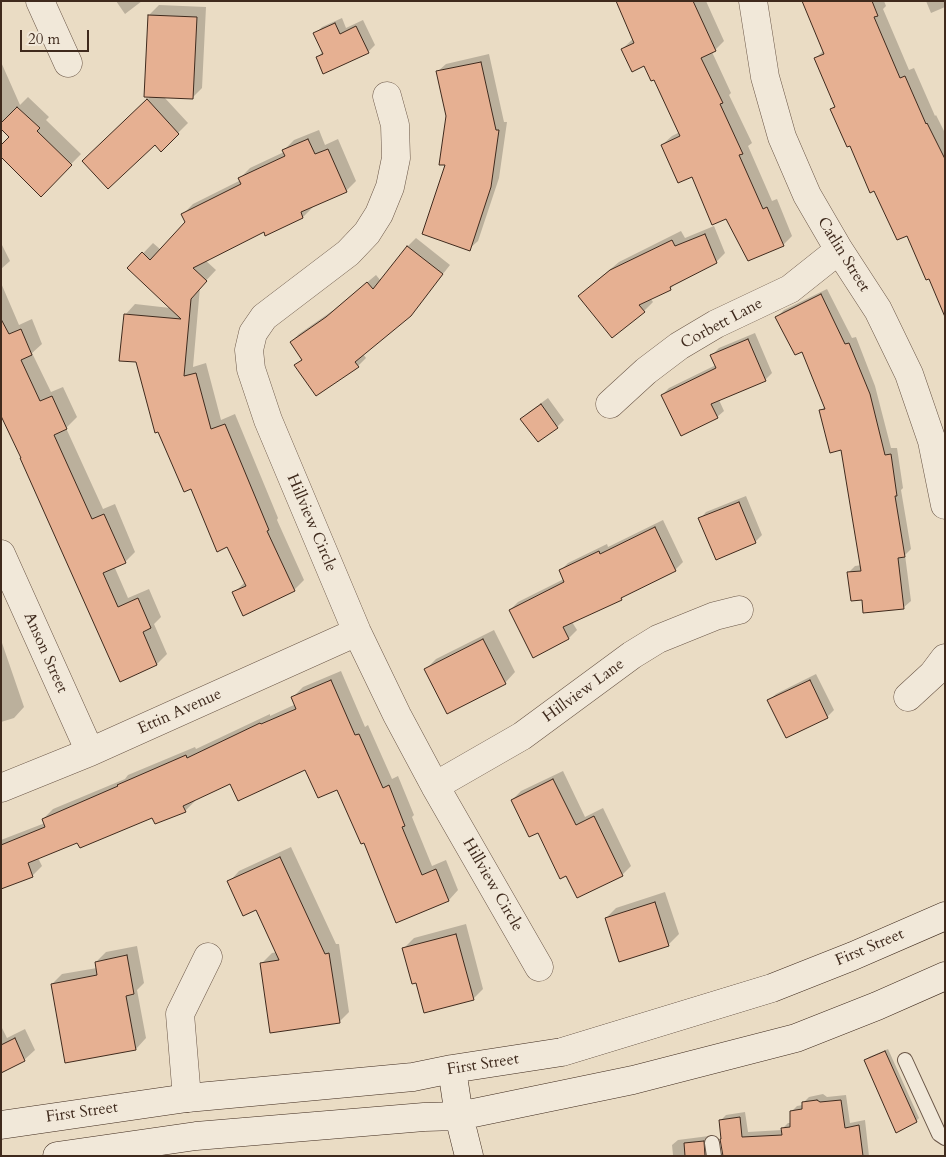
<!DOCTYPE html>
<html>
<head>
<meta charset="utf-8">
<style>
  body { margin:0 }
  #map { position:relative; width:946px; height:1157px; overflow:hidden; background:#eadcc4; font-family:Cardo,serif }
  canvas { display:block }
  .frame { position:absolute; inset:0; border:2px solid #3f2a1d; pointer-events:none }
  .scale { position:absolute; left:20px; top:30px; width:69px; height:22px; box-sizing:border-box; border:2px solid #3f2a1d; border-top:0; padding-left:6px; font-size:15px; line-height:18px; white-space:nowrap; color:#3f2a1d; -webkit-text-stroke:4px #f1e8d9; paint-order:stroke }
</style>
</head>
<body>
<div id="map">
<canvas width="946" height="1157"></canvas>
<div class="frame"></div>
<div class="scale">20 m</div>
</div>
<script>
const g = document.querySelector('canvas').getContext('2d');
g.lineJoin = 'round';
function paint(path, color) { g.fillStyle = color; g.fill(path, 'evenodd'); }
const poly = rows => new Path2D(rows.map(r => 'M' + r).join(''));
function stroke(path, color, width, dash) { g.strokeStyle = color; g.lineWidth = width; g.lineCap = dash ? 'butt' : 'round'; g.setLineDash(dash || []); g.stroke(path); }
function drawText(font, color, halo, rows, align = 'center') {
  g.font = font + ' Cardo,serif'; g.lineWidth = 5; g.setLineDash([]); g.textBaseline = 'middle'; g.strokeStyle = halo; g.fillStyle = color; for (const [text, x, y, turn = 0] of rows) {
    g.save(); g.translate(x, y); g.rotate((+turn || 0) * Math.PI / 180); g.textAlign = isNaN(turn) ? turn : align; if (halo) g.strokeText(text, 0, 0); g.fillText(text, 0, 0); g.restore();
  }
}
const shadow = poly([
  [116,1,142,1,125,14],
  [617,1,706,1,724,41,715,50,712,52,731,93,729,95,752,143,748,146,772,201,777,199,792,236,783,245,727,217,692,176,662,145,672,136,680,132,654,79,645,65,622,49,633,39],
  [807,1,884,1,886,6,883,9,909,70,914,68,935,116,936,115,945,133,945,315,929,277,907,234,875,189,831,109,836,105,816,58,824,50],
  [926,1,945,1,945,7,931,13],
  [159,5,206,7,202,88,192,98,164,97,188,123,161,150,155,143,93,151,151,96,149,15],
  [342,18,346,28,363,20,375,45,368,52,317,58,323,51,315,34,322,27],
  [489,54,504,122,507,122,499,178,478,241,469,249,447,116,437,72,446,64],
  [1,62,20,105,28,97,49,117,46,120,81,154,41,195,11,137,1,127],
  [319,130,325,145,338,139,356,181,346,191,313,207,303,217,266,234,264,231,205,260,216,270,200,287,193,367,206,363,221,420,235,414,278,518,277,520,304,580,294,590,234,593,245,582,125,315,135,304,170,308,129,268,153,243,161,250,187,223,183,214,193,204,241,180,240,178,250,168,284,152,284,150,294,140],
  [714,226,725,253,716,262,676,283,670,289,650,298,653,302,644,311,580,296,589,287,619,262,681,231,685,238],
  [416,238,450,265,416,308,363,354,366,358,358,366,296,365,302,359,291,342,299,334,335,309,376,275,381,281,408,246],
  [1,243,10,261,1,269],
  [1,283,19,325,32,319,42,344,32,353,51,392,63,387,77,417,66,428,103,509,115,504,135,552,125,562,114,566,128,598,149,589,161,617,154,624,167,654,157,664,120,680,22,458,1,413],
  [827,289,852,338,856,337,875,386,891,448,897,448,903,488,901,490,911,549,905,555,911,601,904,607,863,599,848,573,855,566,862,565,842,448,821,411,825,406,802,350,777,317,784,310],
  [755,333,772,373,765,380,719,400,724,411,717,417,662,395,669,388,716,365,712,355,719,348],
  [548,398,564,420,557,427,538,441,522,419,529,412],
  [746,496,762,535,755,542,700,519,706,512],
  [663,520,683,562,675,570,626,593,621,599,572,622,577,630,569,638,533,656,510,610,518,602,564,579,560,571,568,563,607,544,608,547],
  [494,630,515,672,505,683,425,670,436,659],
  [1,640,24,707,14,718,1,722],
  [341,671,365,727,368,725,392,779,398,776,414,815,412,817,432,866,446,860,458,890,449,900,397,921,364,842,338,788,306,768,230,782,194,799,195,801,185,811,153,816,78,841,38,858,42,866,32,876,1,888,1,840,45,823,43,819,53,809,125,779,128,775,195,747,196,749,270,714,270,716,296,704,293,697,303,687],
  [816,674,834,710,827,717,769,700,776,694],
  [563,771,585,817,603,808,631,866,622,875,567,874,539,831,512,800,521,791],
  [291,847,336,944,339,944,349,1012,339,1022,262,963,272,953,277,952,257,909,229,882,239,871],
  [665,892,679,934,669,944,620,960,606,918,616,908],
  [466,924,483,989,473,999,404,948,414,938],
  [137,946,144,983,137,990,146,1038,136,1049,52,984,62,974,97,968,96,962,106,952],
  [1,1026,7,1038,25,1029,35,1050,24,1060,1,1071],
  [888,1049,919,1118,916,1121,866,1060,869,1057],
  [823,1094,827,1097,846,1095,850,1123,865,1120,869,1156,724,1156,720,1121,726,1115,745,1112,748,1132,782,1130,782,1129,788,1123,791,1123,791,1112,797,1106,803,1105,803,1103,809,1097],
  [709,1136,711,1151,713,1156,669,1156,673,1155,672,1145,678,1140]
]);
const building = poly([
  [616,1,693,1,716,51,701,58,723,103,720,104,743,154,739,155,763,209,767,207,784,246,748,261,726,219,712,225,692,177,678,183,661,145,680,136,654,80,651,81,644,66,632,72,621,49,634,43,616,1],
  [802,1,872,1,878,16,874,17,900,78,905,76,926,124,927,123,945,159,945,317,929,279,926,280,907,236,897,240,874,191,870,193,850,146,847,147,830,109,835,107,814,58,824,54,802,1],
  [148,15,197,17,193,99,144,97,148,15],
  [335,23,340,34,356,26,369,53,323,74,316,57,323,54,313,33,335,23],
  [481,62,496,130,499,130,491,187,470,251,422,234,445,165,439,165,446,116,436,71,481,62],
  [147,99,179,134,161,152,155,145,108,189,82,161,147,99],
  [17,107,40,128,37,131,72,165,41,197,1,157,1,145,9,137,1,129,1,123,17,107],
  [308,139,315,154,328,149,347,192,301,212,303,218,265,236,264,232,193,268,207,281,191,299,184,376,196,373,211,429,225,424,269,530,267,531,295,591,243,616,232,592,246,586,227,547,217,552,191,489,184,492,158,432,155,433,136,362,119,361,124,314,181,319,127,268,142,252,150,260,185,222,181,214,241,184,238,178,285,156,282,150,308,139],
  [705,234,717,263,670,287,671,290,639,305,645,312,612,338,578,296,610,270,672,240,675,246,705,234],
  [407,246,443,274,411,316,355,362,359,367,316,396,294,365,302,360,290,342,326,317,367,282,373,289,407,246],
  [821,294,845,344,849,343,870,394,885,455,891,454,897,496,895,496,905,557,898,558,904,609,863,613,862,600,851,601,847,572,861,571,841,450,830,453,819,410,825,409,802,352,795,355,775,317,821,294],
  [1,319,9,334,21,329,32,355,21,360,40,401,52,396,67,429,54,435,92,519,104,514,126,563,103,573,118,607,138,598,151,628,143,632,157,665,120,682,20,458,21,458,1,416,1,319],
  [748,339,766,381,711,404,718,418,681,436,661,395,716,368,710,355,748,339],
  [541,404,558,428,538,442,520,419,541,404],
  [739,502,756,543,716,560,698,518,739,502],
  [655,527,676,571,621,598,622,600,563,627,569,639,533,658,509,610,564,582,559,570,599,551,600,554,655,527],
  [483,639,506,684,447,714,424,669,483,639],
  [331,680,355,735,359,734,383,788,389,785,405,826,402,827,422,875,436,869,449,901,396,923,364,843,361,844,337,790,318,798,305,770,238,801,230,784,183,806,186,812,155,824,152,818,80,848,77,843,28,863,33,877,1,889,1,845,45,827,42,819,118,786,117,785,186,755,187,758,260,723,261,724,296,709,291,697,331,680],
  [810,680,828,718,786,738,767,700,810,680],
  [553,779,576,825,594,816,623,876,577,898,566,876,560,879,538,833,529,837,511,800,553,779],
  [280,857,325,954,329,953,340,1023,270,1033,260,963,279,960,256,910,243,916,227,881,280,857],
  [655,902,669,946,619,962,605,918,655,902],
  [456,934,474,1000,424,1013,416,983,412,984,402,948,456,934],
  [127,955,134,994,126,996,136,1050,65,1063,51,984,97,975,95,962,127,955],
  [15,1038,25,1061,1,1073,1,1045,15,1038],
  [885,1051,917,1122,896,1133,864,1060,885,1051],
  [817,1100,820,1102,841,1100,845,1128,859,1125,863,1156,723,1156,720,1139,721,1139,719,1120,740,1117,742,1137,782,1135,781,1128,790,1127,790,1111,802,1109,802,1102,817,1100],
  [704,1141,705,1156,685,1156,684,1143,704,1141]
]);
const lane = poly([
  [905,1060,939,1134,945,1138],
  [712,1143,714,1156]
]);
const street = poly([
  [40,1,68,63],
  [753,1,765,77,782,137,807,195,839,250,878,310,909,374,932,441,945,505],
  [387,96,395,125,396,158,390,187,379,214,367,233,348,253,264,317,253,333,249,350,251,369,268,420,357,632,397,715,435,786,539,967],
  [610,404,646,371,679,346,716,324,790,289,839,250],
  [1,554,90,752],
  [908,697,933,674,945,658],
  [435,786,522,736,632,655,658,639,715,616,739,610],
  [1,788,90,752,357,632],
  [187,1098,180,1014,208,957]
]);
const secondary = poly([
  [452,1069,459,1116,469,1156],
  [1,1125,187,1098,413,1077,452,1069,562,1052,772,988,853,956,945,916],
  [57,1156,196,1136,424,1117,459,1116,633,1080,796,1038,877,1006,945,976]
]);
const streetNames = [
  ["Catlin Street",843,255,58],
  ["Corbett Lane",722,324,-28],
  ["Hillview Circle",311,523,67],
  ["Anson Street",45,653,66],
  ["Hillview Lane",584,691,-36],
  ["Ettin Avenue",180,712,-24],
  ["Hillview Circle",492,885,60],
  ["First Street",870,948,-23],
  ["First Street",483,1065,-9],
  ["First Street",82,1113,-8]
];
paint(shadow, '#0003');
paint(building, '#e6b092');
stroke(building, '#3f2a1d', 1);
stroke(lane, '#6a5647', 16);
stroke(street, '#6a5647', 29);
stroke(secondary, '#3f2a1d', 29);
stroke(lane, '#f1e8d9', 14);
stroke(street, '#f1e8d9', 28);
stroke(secondary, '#f1e8d9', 28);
drawText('16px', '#3f2a1d', '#f1e8d9', streetNames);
</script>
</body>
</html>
